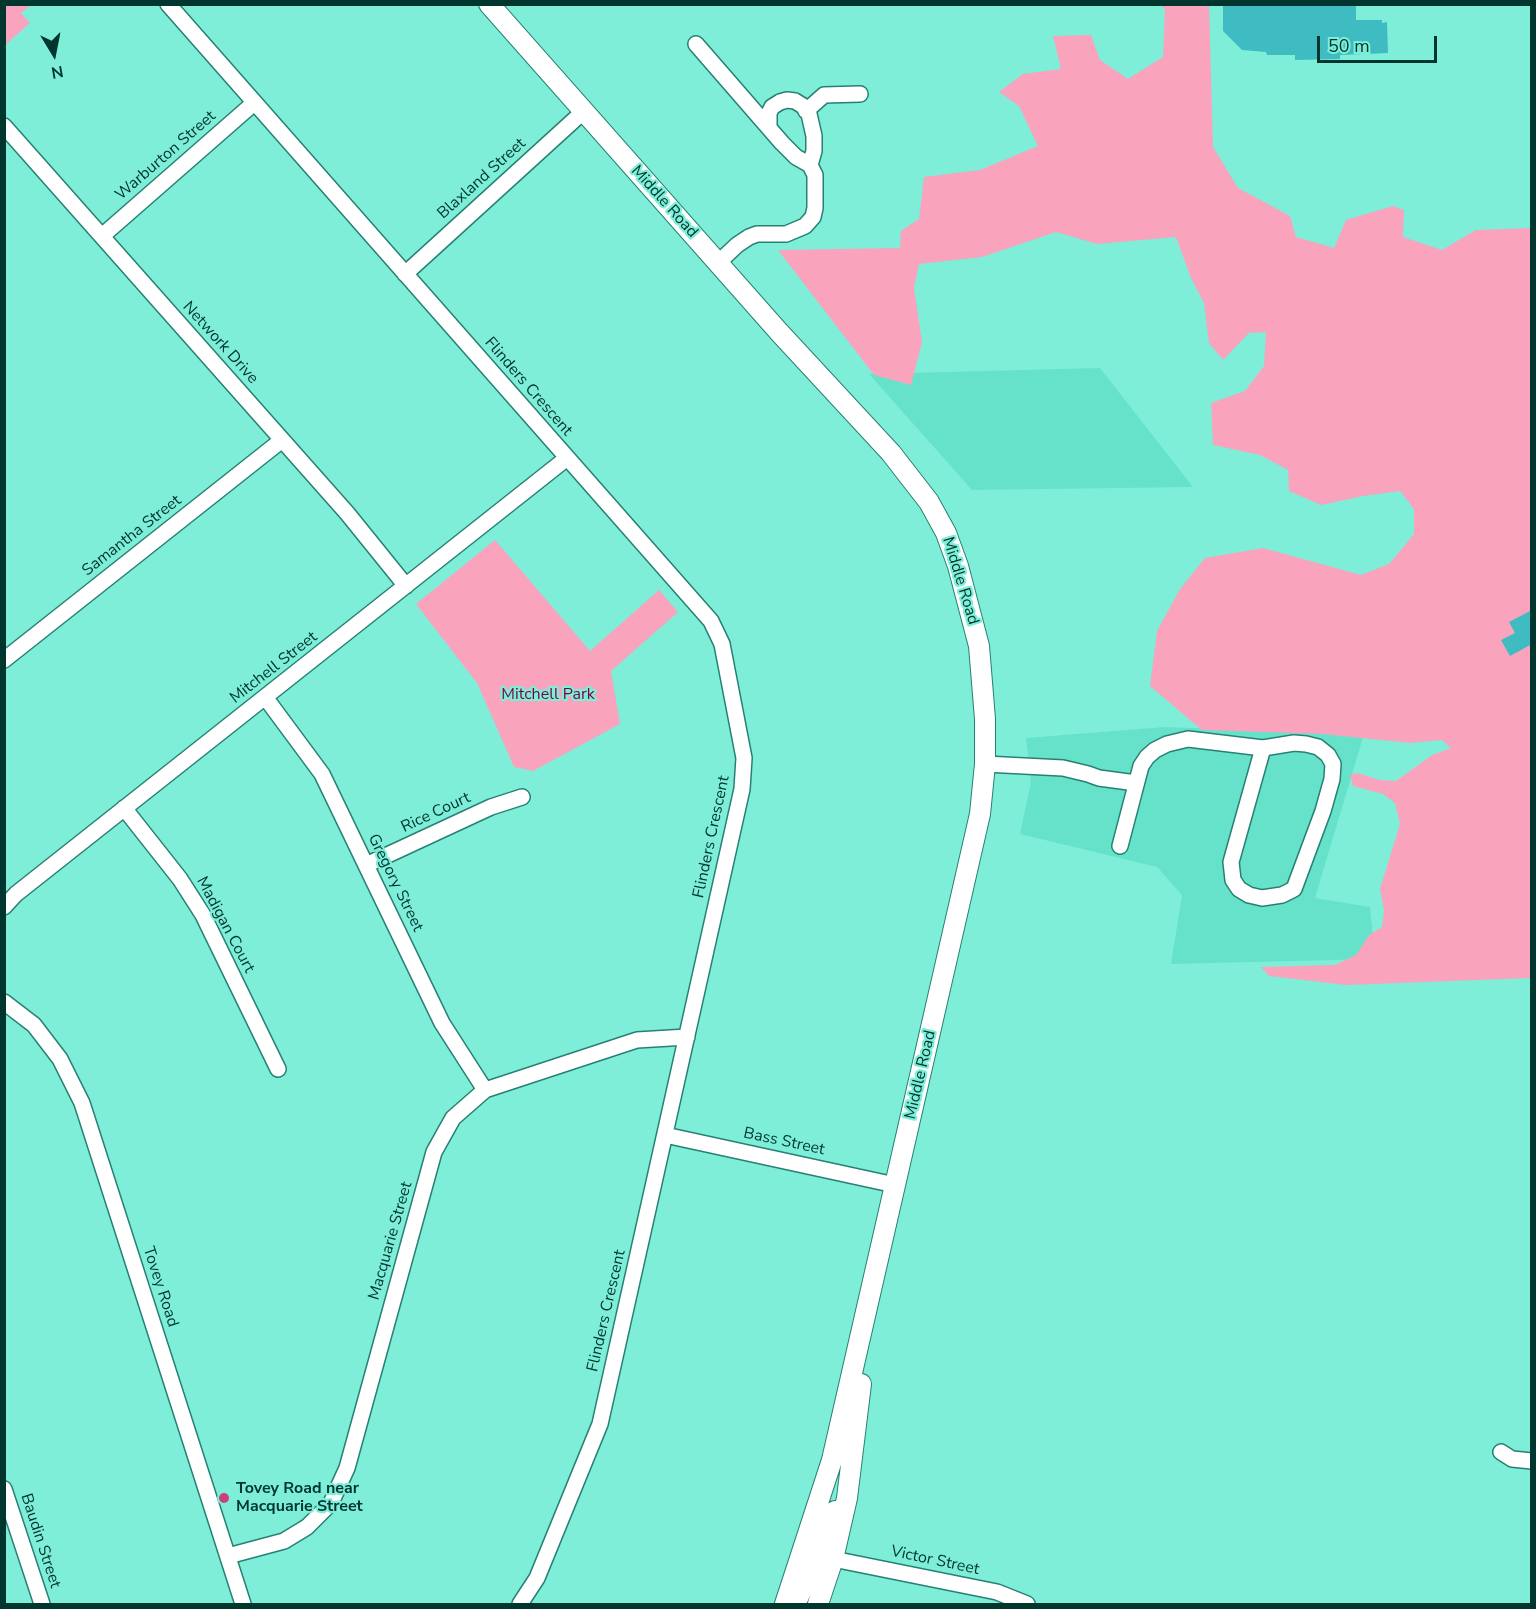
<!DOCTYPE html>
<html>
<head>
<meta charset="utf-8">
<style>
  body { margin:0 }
  #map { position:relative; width:1536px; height:1609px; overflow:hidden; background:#7eeed9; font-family:"Nunito Sans",sans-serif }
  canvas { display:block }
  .frame { position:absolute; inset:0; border:6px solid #00362e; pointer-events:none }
  .north { position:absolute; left:24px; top:24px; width:60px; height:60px; -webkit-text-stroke:4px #7eeed9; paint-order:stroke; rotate:170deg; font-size:16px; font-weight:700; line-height:24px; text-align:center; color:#00362e }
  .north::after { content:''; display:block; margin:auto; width:21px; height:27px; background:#00362e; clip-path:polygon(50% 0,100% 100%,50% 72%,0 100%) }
  .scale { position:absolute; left:1317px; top:36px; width:120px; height:27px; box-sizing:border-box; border:3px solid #00362e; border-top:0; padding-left:8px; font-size:18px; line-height:21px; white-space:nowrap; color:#00362e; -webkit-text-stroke:4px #7eeed9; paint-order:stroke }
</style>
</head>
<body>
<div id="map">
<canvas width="1536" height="1609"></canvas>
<div class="frame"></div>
<div class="north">N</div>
<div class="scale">50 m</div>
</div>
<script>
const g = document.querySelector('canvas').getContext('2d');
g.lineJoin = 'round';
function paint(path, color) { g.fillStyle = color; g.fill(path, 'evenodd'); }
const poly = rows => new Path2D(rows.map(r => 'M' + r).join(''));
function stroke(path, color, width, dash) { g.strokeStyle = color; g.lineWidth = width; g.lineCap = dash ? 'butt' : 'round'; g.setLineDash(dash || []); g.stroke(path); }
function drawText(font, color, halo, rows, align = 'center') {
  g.font = font + ' "Nunito Sans",sans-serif'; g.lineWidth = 4.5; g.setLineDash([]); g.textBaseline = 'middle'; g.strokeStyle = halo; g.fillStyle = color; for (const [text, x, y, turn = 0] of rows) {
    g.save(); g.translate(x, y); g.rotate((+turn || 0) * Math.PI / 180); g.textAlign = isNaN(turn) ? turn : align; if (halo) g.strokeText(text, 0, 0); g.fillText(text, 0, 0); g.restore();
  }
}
const built = poly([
  [1100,368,1193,487,972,490,869,374],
  [1165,727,1364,734,1315,898,1370,907,1375,959,1171,964,1182,895,1157,867,1020,834,1031,782,1026,738]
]);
const green = poly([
  [1159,4,1209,5,1213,147,1238,188,1290,216,1296,237,1334,248,1346,220,1393,206,1404,210,1403,237,1442,250,1476,230,1531,228,1531,978,1346,985,1269,976,1261,967,1335,965,1356,955,1369,935,1382,927,1384,911,1380,889,1400,824,1395,803,1383,794,1353,786,1350,775,1358,773,1379,780,1396,781,1432,755,1451,748,1442,740,1410,743,1323,734,1202,730,1150,686,1157,631,1180,589,1205,558,1263,548,1361,575,1389,564,1414,534,1414,509,1400,491,1363,496,1321,505,1289,491,1288,470,1260,455,1213,445,1211,403,1245,391,1264,366,1266,332,1249,333,1223,360,1209,343,1204,303,1191,278,1176,237,1097,244,1056,232,982,257,919,264,914,288,922,342,911,385,874,375,778,250,900,248,901,231,919,219,924,177,980,170,1038,146,1019,106,999,92,1023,74,1061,69,1053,36,1091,35,1100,60,1128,79,1163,57,1165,9],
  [4,5,31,5,21,13,30,23,5,45],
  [495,540,590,651,659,590,678,612,611,671,620,724,533,771,514,767,477,683,416,604]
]);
const building = poly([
  [1223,4,1356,4,1356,20,1382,20,1382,23,1387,22,1388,53,1340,55,1340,59,1295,60,1295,55,1267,55,1266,52,1242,50,1223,31],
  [1532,610,1532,644,1510,656,1501,640,1515,633,1509,622]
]);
const minor = poly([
  [168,4,711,621,722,644,744,758,742,789,600,1424,537,1578,520,1604],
  [696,44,782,143,796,157,810,165,815,175,815,208,813,217,805,226,786,234,757,234,749,237,737,245,718,263],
  [806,111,824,95,860,94],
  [4,126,347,513,406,586],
  [769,126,769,113,772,107,780,102,787,100,795,101,803,106,809,114,814,136,814,151,810,165],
  [102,236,254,103],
  [405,274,584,111],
  [4,660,282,440],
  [265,697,322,774,442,1023,485,1090],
  [985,764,1063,768,1088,774,1099,778,1136,783],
  [124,808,180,879,203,915,278,1069],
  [1120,846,1141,766,1147,757,1155,750,1167,744,1188,739,1263,748,1294,743,1306,744,1318,747,1328,755,1333,764,1332,779,1323,811,1294,889,1282,895,1262,898,1249,895,1239,889,1233,880,1231,862,1263,748],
  [366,865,491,807,522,797],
  [4,907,16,894,567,458],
  [4,1002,34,1025,60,1059,82,1103,243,1604],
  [665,1135,895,1185],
  [1501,1452,1512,1459,1532,1461],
  [4,1489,42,1604],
  [228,1556,284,1541,307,1527,331,1503,347,1468,434,1152,453,1118,485,1090,637,1040,687,1037],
  [833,1559,997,1592,1027,1604]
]);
const major = poly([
  [489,4,779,332,891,453,929,502,946,533,958,566,979,646,985,719,985,764,980,814,832,1460,785,1604],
  [798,1598,811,1570,829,1522,835,1511],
  [818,1604,833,1559,847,1498,861,1384]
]);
const markers = [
  [224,1498,6,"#cb4077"]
];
const streetNames = [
  ["Warburton Street",166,156,-41],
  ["Blaxland Street",482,179,-42],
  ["Middle Road",664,202,48],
  ["Network Drive",220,343,48],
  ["Flinders Crescent",528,387,49],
  ["Samantha Street",132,536,-38],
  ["Middle Road",960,581,73],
  ["Mitchell Street",274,668,-38],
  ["Rice Court",436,813,-25],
  ["Flinders Crescent",712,837,-78],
  ["Gregory Street",395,883,64],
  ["Madigan Court",225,925,62],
  ["Middle Road",921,1075,-77],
  ["Bass Street",784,1142,12],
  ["Macquarie Street",391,1241,-74],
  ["Tovey Road",160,1287,72],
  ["Flinders Crescent",607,1311,-77],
  ["Baudin Street",40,1541,72],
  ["Victor Street",935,1561,12]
];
const parkNames = [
  ["Mitchell Park",548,695]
];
const poiNames = [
  ["Tovey Road near",236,1489],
  ["Macquarie Street",236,1507]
];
paint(built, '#66e2cb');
paint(green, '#f9a3bd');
paint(building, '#3ebcc2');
stroke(minor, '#278172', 18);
stroke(major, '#278172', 22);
stroke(minor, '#fff', 15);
stroke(major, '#fff', 20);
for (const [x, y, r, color] of markers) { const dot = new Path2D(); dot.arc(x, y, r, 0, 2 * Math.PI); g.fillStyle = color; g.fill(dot); stroke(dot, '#7eeed9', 2); }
drawText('16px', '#00362e', '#7eeed9', streetNames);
drawText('16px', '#7a013e', '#7eeed9', parkNames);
drawText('bold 16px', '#00362e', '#7eeed9', poiNames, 'left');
</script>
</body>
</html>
